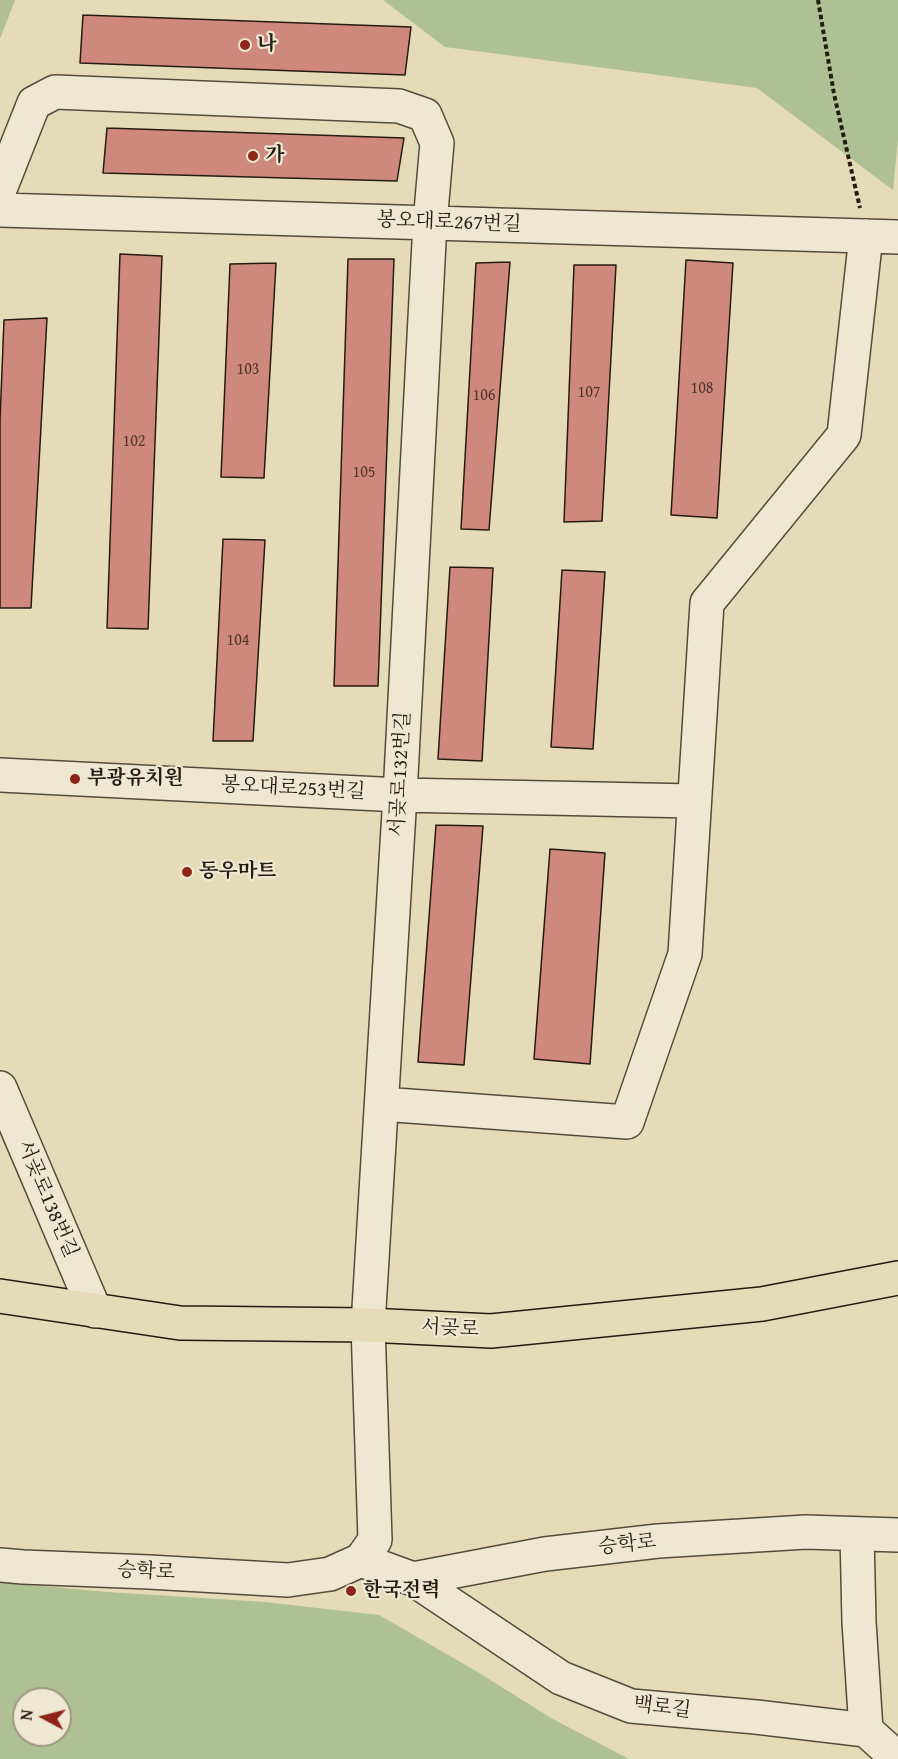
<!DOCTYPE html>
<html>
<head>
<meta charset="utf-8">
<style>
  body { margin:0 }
  #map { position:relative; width:898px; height:1759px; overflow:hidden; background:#e5dbb9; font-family:"Gentium Book Plus",serif }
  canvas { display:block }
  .north { position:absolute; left:12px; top:1687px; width:60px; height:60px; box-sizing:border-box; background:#eee8d2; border:2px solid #9e9685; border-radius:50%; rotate:277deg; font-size:16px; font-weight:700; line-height:24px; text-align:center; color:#251b12 }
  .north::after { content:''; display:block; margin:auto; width:21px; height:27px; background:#8f2418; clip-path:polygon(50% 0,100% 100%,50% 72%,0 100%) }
</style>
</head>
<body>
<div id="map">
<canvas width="898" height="1759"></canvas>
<div class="north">N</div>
</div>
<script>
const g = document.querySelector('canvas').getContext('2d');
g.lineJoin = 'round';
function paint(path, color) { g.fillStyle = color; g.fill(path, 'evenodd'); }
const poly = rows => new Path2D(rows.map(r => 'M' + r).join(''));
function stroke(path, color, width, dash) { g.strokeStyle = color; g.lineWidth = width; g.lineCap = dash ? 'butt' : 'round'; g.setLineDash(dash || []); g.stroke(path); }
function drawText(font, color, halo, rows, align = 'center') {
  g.font = font + ' "Gentium Book Plus","Noto Serif KR",serif'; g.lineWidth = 4.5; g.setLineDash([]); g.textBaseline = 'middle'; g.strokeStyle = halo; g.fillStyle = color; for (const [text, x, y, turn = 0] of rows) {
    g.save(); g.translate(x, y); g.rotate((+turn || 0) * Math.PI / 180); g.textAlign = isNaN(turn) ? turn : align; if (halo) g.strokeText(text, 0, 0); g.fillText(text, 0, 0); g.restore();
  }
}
const green = poly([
  [0,0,15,0,0,39],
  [383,0,898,0,898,139,893,190,757,88,445,47],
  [0,1582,108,1592,265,1602,379,1615,476,1671,551,1718,629,1759,0,1759],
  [24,1699,60,1699,60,1735,24,1735]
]);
const building = poly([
  [83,15,411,27,405,75,80,63,83,15],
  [107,128,404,138,397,181,103,173,107,128],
  [120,254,162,256,148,629,107,628,120,254],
  [348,259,394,259,378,686,334,686,348,259],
  [686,260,733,263,717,518,671,515,686,260],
  [510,262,489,530,461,529,476,263,510,262],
  [276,263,264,478,221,477,230,264,276,263],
  [574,265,616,265,602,521,564,522,574,265],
  [47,318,31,608,0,608,0,420,4,320,47,318],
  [223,539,265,540,253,741,213,741,223,539],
  [450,567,493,568,482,761,438,759,450,567],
  [562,570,605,572,593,749,551,747,562,570],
  [436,825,483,826,464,1065,418,1062,436,825],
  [550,849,605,853,590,1064,534,1059,550,849]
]);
const path = poly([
  [818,0,834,94,860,208]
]);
const minor = poly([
  [0,189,34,103,55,92,399,106,425,115,437,143,430,223,400,795,368,1325,375,1540,361,1560,330,1574,288,1580,149,1572,23,1567,0,1565],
  [0,210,898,237],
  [0,775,400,795,694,801],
  [0,1088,95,1311],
  [382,1104,627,1122,685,954,707,603,844,435,866,236],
  [857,1534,859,1622,866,1730],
  [361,1560,413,1579,545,1554,658,1541,806,1532,898,1535],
  [413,1579,561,1678,631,1706,756,1717,866,1730,898,1759]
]);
const major = poly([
  [0,1296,180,1323,368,1325,491,1331,762,1304,898,1278]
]);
const markers = [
  [245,45,6,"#8f2418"],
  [253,156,6,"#8f2418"],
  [75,779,6,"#8f2418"],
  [187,872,6,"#8f2418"],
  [351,1591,6,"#8f2418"]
];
const numberNames = [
  ["103",248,370],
  ["108",702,389],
  ["107",589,393],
  ["106",484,396],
  ["102",134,442],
  ["105",364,473],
  ["104",238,641]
];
const poiNames = [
  ["나",257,45],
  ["가",265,156],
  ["부광유치원",87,779],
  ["동우마트",199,872],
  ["한국전력",363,1591]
];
const streetNames = [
  ["봉오대로267번길",449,223,2],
  ["서곶로132번길",401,774,-87],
  ["봉오대로253번길",293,789,3],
  ["서곶로138번길",47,1199,67],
  ["서곶로",450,1329,3],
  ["승학로",627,1545,-6],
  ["승학로",146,1572,3],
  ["백로길",662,1708,7]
];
paint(green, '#afc194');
paint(building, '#cf887e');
stroke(building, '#251b12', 1.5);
stroke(minor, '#554b3c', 36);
stroke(major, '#251b12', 36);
stroke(path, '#251b12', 4, [4.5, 3]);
stroke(minor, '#eee8d2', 33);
stroke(major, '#e5dbb9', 33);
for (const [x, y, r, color] of markers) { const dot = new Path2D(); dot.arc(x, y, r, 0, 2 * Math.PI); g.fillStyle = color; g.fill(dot); stroke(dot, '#eee8d2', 2); }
drawText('16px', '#50362d', null, numberNames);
drawText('bold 20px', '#251b12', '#eee8d2', poiNames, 'left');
drawText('20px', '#251b12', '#eee8d2', streetNames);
</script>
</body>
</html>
